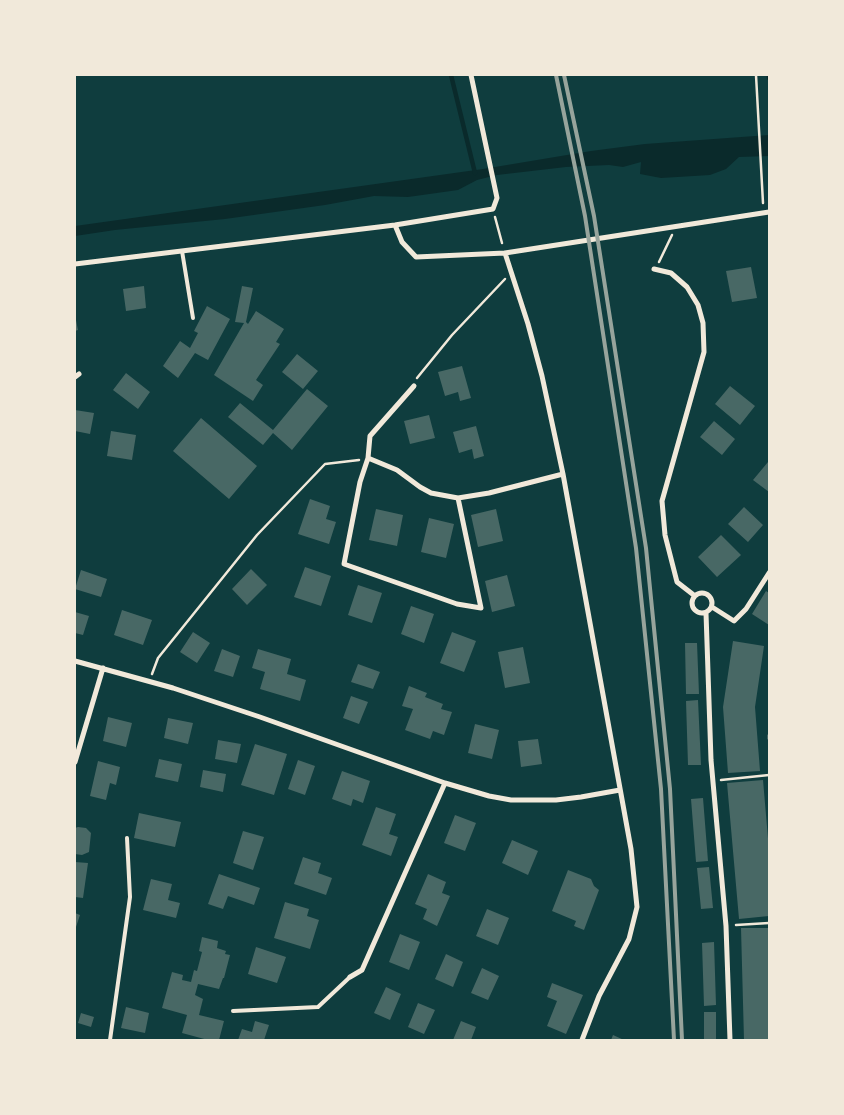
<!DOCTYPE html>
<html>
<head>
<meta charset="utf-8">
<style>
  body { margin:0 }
  #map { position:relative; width:844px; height:1115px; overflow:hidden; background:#0f3d3e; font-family:Cabin,sans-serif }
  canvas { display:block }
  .frame { position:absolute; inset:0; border:76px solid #f1e9da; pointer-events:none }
</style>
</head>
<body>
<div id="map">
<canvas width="844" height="1115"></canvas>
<div class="frame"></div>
</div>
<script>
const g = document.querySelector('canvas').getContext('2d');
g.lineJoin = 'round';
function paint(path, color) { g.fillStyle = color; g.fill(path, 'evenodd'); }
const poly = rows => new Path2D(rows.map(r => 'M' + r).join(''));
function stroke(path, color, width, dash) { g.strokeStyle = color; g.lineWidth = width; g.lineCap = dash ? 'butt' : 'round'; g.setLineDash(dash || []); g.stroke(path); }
const water = poly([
  [769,135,769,156,739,157,726,169,710,175,661,178,640,174,641,162,623,167,609,165,566,167,497,175,477,180,458,190,408,197,374,196,325,205,225,219,115,230,75,236,75,226,483,169,591,151,645,144]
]);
const stream = poly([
  [451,75,475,173],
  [769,75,769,78]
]);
const building = poly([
  [751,267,757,298,732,302,726,271],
  [144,286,146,308,126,311,123,289],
  [242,286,253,288,246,322,248,324,256,311,284,329,276,342,280,344,256,380,263,385,253,401,214,375,244,323,235,322],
  [207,306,230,319,208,360,195,353,178,378,163,366,180,341,190,348,198,333,194,331],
  [75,315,78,330,75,331],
  [297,354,318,371,303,389,282,372],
  [462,366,471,398,460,401,458,392,445,396,438,372],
  [126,373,150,392,138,409,113,390],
  [730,386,755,406,740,425,715,404],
  [307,389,328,406,292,450,273,433,263,445,228,417,240,403,273,430],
  [75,410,94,413,90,434,75,431],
  [429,415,435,438,410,444,404,421],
  [201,418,257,466,229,499,173,451],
  [714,421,735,439,722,455,700,437],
  [476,426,484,456,474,459,472,449,459,453,453,432],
  [111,431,136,435,132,460,107,456],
  [768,462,769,463,769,492,753,480],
  [310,499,330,506,326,519,336,522,329,544,298,534],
  [744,507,763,525,748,542,728,524],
  [376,509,403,515,397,546,369,540],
  [496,509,503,541,478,547,471,515],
  [429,518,454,524,446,558,421,552],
  [721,535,741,555,717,577,698,557],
  [305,567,331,576,321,606,294,597],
  [251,569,267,585,247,605,232,589],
  [81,570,107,579,101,597,75,589],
  [507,575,515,606,492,612,485,581],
  [358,585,382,593,372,623,348,615],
  [766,591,769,593,769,625,752,614],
  [411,606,434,614,424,643,401,634],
  [122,610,152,620,143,645,114,635],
  [75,612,89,616,83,635,75,633],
  [193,632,210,643,197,663,180,652],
  [452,632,476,641,464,672,440,663],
  [733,641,764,646,755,707,760,771,728,773,723,707],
  [685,643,697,643,699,694,686,694],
  [523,647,530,683,505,688,498,652],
  [222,649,240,656,233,677,214,671],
  [258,649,291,659,287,674,306,680,300,701,260,689,265,672,252,668],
  [358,664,380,672,373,689,351,682],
  [409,686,427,693,425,697,443,704,441,709,452,712,444,735,433,731,430,739,405,730,413,709,402,706],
  [351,696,368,702,359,724,343,718],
  [698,700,701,765,688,765,686,701],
  [108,717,132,723,126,747,103,741],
  [168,718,193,723,188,744,164,738],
  [475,724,499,730,492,759,468,753],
  [538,739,542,764,521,767,518,741],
  [218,740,241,744,237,763,215,759],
  [255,744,287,754,274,795,241,785],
  [159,759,182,764,178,782,155,777],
  [298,760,315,766,305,795,288,789],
  [98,761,120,767,116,785,110,783,106,800,90,796],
  [203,770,226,774,223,792,200,787],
  [342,771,370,781,363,803,353,799,351,806,332,799],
  [763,780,769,850,769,916,739,919,727,783],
  [703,798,708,861,696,862,691,799],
  [376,807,396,814,389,834,398,837,391,856,362,845],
  [139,813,181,822,175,847,134,838],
  [455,815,476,823,465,851,444,843],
  [78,827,86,828,91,833,89,852,82,855,75,854,75,828],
  [243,831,264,837,253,870,233,863],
  [512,840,538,851,528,875,502,863],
  [303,857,321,863,318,873,332,878,326,895,294,884],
  [75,862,88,863,83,898,75,897],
  [709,867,713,908,701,909,697,868],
  [568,870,591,879,594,886,599,890,584,930,574,926,576,921,552,911],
  [219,874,260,888,254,905,228,896,223,909,208,904],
  [428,874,446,882,442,893,450,896,437,926,423,919,427,909,415,904],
  [151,879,172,884,168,900,180,903,176,918,143,910],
  [285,902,309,909,307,916,319,920,310,949,274,938],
  [487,909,509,918,498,945,476,936],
  [75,913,80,915,75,930],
  [741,928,769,928,769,1040,744,1040],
  [400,934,420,942,409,970,389,962],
  [202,937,218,941,217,948,226,951,225,954,230,955,224,978,223,978,219,989,198,984,195,995,203,999,199,1015,224,1021,219,1040,208,1040,182,1033,187,1015,162,1008,172,972,183,975,182,980,191,982,194,970,197,971,202,952,199,951],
  [714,942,716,1005,704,1006,702,943],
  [256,947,286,957,277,983,248,974],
  [446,954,463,962,453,987,435,979],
  [482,968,499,976,488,1000,471,993],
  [552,983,583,995,566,1034,547,1026,557,1001,547,997],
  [386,987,401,994,390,1020,374,1013],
  [418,1003,435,1010,424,1034,408,1027],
  [126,1007,149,1013,145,1033,121,1028],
  [704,1012,716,1012,716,1040,704,1040],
  [81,1013,94,1017,91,1027,78,1023],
  [255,1021,269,1025,264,1040,238,1040,242,1029,252,1032],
  [461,1021,476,1027,471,1040,453,1040],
  [613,1035,624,1040,611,1040]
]);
const path = poly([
  [756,75,763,203],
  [495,217,502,243],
  [659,262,672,235],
  [417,378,452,335,505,279],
  [152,674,158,658,257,535,325,464,359,460],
  [769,735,769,739],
  [721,780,769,775],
  [736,925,769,923]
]);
const service = poly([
  [182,251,193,318],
  [233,1011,318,1007,350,977],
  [110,1040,130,897,127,838]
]);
const minor = poly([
  [395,225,402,242,416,257,505,253,769,212],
  [505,253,528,324,542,376,563,474,631,849,637,907,629,939,599,996,582,1040],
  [75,264,395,225,493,209,497,198,471,75],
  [654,269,671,273,687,287,698,305,703,323,704,352,662,501,665,535,677,582,695,596],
  [75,377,79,374],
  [414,386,370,436,368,458,360,482,344,564,457,604,481,608,458,498],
  [368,458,397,470,420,487,431,493,458,498,489,493,563,474],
  '692 603a10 10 0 1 1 20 0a10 10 0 1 1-20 0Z',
  [712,607,734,621,746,609,769,573],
  [706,613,711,760,726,926,730,1040],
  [75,661,173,688,260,717,445,783,489,796,511,800,556,800,581,797,620,790],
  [75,762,103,668],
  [350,977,362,970,445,783]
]);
const rail = poly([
  [556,75,585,216,636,548,661,789,674,1040],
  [564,75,594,216,646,548,670,789,682,1040]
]);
paint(water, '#0a2a2b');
stroke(stream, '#0a2a2b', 4.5);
paint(building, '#486865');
stroke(path, '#f1e9da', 2.5);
stroke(service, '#f1e9da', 4);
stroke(minor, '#f1e9da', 5);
stroke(rail, '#97a49c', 4);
</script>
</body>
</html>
